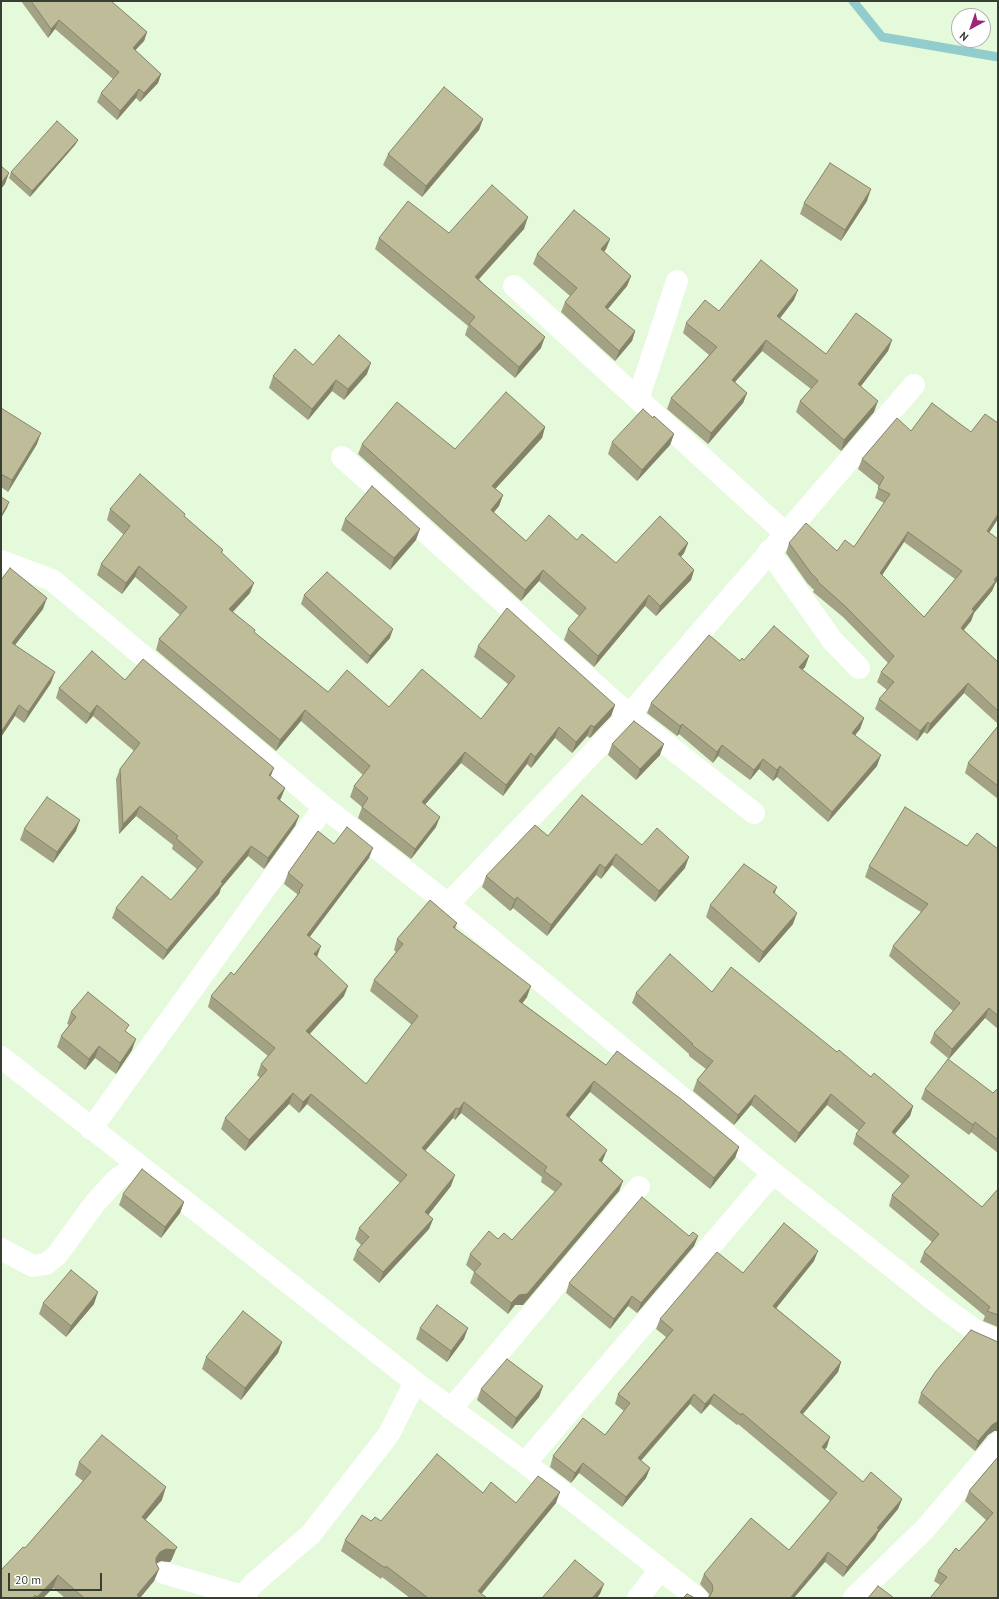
<!DOCTYPE html>
<html>
<head>
<meta charset="utf-8">
<style>
  body { margin:0 }
  #map { position:relative; width:999px; height:1599px; overflow:hidden; background:#e4fada; font-family:"PT Sans",sans-serif }
  canvas { display:block }
  .frame { position:absolute; inset:0; border:2px solid #363f32; pointer-events:none }
  .north { position:absolute; left:951px; top:8px; width:40px; height:40px; box-sizing:border-box; background:#fff; border:1px solid #afb2ad; border-radius:50%; rotate:220deg; font-size:11px; font-weight:700; line-height:16px; text-align:center; color:#363f32 }
  .north::after { content:''; display:block; margin:auto; width:14px; height:18px; background:#9f2378; clip-path:polygon(50% 0,100% 100%,50% 72%,0 100%) }
  .scale { position:absolute; left:8px; top:1573px; width:94px; height:18px; box-sizing:border-box; border:2px solid #363f32; border-top:0; padding-left:5px; font-size:12px; line-height:14px; white-space:nowrap; color:#363f32; -webkit-text-stroke:3px #fff; paint-order:stroke }
</style>
</head>
<body>
<div id="map">
<canvas width="999" height="1599"></canvas>
<div class="frame"></div>
<div class="north">N</div>
<div class="scale">20 m</div>
</div>
<script>
const g = document.querySelector('canvas').getContext('2d');
g.lineJoin = 'round';
const poly = rows => new Path2D(rows.map(r => 'M' + r).join(''));
function stroke(path, color, width, dash) { g.strokeStyle = color; g.lineWidth = width; g.lineCap = dash ? 'butt' : 'round'; g.setLineDash(dash || []); g.stroke(path); }
function paint(path, color) { g.fillStyle = color; g.fill(path, 'evenodd'); }
const stream = poly([
  [853,1,882,37,998,57]
]);
const street = poly([
  [514,286,785,533],
  [638,399,677,281],
  [342,457,629,715,754,813],
  [769,551,832,640,859,668],
  [1,561,52,580,324,807,448,904,773,1173,944,1308,976,1331,998,1341],
  [448,904,629,715,914,385],
  [1,1057,415,1382,525,1463,697,1598],
  [91,1129,324,807],
  [1,1249,33,1266,46,1264,57,1255,95,1203,116,1180,137,1165],
  [451,1409,639,1187],
  [525,1463,773,1173],
  [164,1573,243,1596],
  [243,1598,243,1596,253,1584,311,1534,361,1470,389,1434,415,1382],
  [638,1598,660,1570],
  [854,1598,925,1529,998,1443]
]);
const wall = poly([
  [21,1,111,1,147,32,144,41,135,50,161,74,158,83,140,102,136,98,117,120,97,102,101,93,113,79,55,29,48,38],
  [483,119,479,130,422,197,383,165,388,154],
  [78,140,75,145,30,197,9,178,11,172],
  [867,201,841,241,800,214,804,203],
  [524,229,479,279,541,348,515,378,465,335,468,326,375,249,379,238],
  [610,239,606,249,604,252,631,276,627,286,608,309,635,331,632,341,615,361,561,312,565,302,570,296,533,264,537,254],
  [794,300,780,318,826,354,892,340,888,351,861,386,874,412,841,451,796,412,800,401,811,389,762,351,735,382,747,393,743,403,708,444,667,409,671,398,709,355,683,333,686,323,719,311],
  [313,365,367,374,344,400,332,391,308,420,269,388,273,376],
  [1,408,37,444,8,492,1,487],
  [653,418,674,434,670,445,637,481,608,454,612,442],
  [545,427,542,438,495,489,503,495,499,506,493,512,526,541,577,540,616,563,688,543,684,553,681,557,694,570,691,580,656,616,645,606,594,667,564,640,568,629,579,616,539,581,521,601,358,454,362,444,455,449],
  [862,459,989,532,998,539,998,580,995,584,992,591,974,613,971,621,964,630,998,662,998,724,964,693,927,734,924,732,917,741,875,709,879,699,887,690,877,682,881,672,888,663,843,617,813,592,814,590,807,583,786,553,789,543,837,551,854,547,884,503,875,498,879,486,858,469],
  [904,542,955,579,924,617,882,575],
  [110,509,184,516,223,550,222,553,250,593,233,612,254,632,328,692,389,707,481,719,508,684,474,657,478,646,615,705,611,716,590,738,587,736,572,753,555,738,531,768,527,764,503,796,461,763,425,804,436,827,411,859,358,818,362,807,350,797,354,786,363,775,301,721,276,751,156,650,159,639,180,615,135,577,122,594,97,575,101,564,124,535,107,520],
  [345,519,416,540,390,570,341,530],
  [1,580,43,609,15,645,51,683,24,723,15,716,1,737],
  [304,595,390,638,367,664,301,604],
  [809,656,805,667,802,670,864,718,860,729,855,735,877,766,828,822,777,777,773,781,759,769,750,780,718,756,713,763,679,734,677,736,647,713,651,703,740,661,744,660],
  [125,680,271,777,285,788,281,798,280,800,299,816,295,826,264,869,248,856,221,888,219,894,163,960,112,918,116,908,171,900,197,869,172,849,173,845,136,816,119,834,116,779,120,769,134,751,93,716,86,724,56,698,59,688],
  [998,726,998,799,965,773,968,763],
  [612,744,660,755,636,780,608,755],
  [24,829,76,831,53,863,20,840],
  [548,836,642,845,685,868,655,902,612,865,601,879,596,875,547,936,513,908,510,911,482,887,486,876],
  [334,844,369,858,309,937,317,957,344,996,310,1034,366,1084,412,1025,370,991,374,980,396,952,394,950,397,939,457,923,455,929,527,997,522,1003,606,1065,739,1147,735,1158,710,1189,590,1092,569,1117,603,1160,602,1162,623,1181,619,1191,523,1305,515,1305,508,1314,470,1283,474,1272,466,1265,470,1254,498,1239,512,1240,555,1192,541,1182,542,1177,461,1113,455,1120,453,1118,425,1151,451,1186,428,1215,433,1219,429,1229,379,1283,353,1260,357,1250,361,1245,355,1239,359,1228,400,1183,307,1104,299,1113,289,1104,245,1151,221,1129,225,1118,260,1078,257,1075,261,1064,268,1056,208,1007,211,996,234,975,297,896,297,894,284,884,288,873],
  [967,846,998,849,998,1029,985,1018,949,1059,930,1043,934,1033,953,1011,889,956,893,946,921,912,865,877,869,866],
  [775,894,793,924,759,963,706,917,710,905],
  [712,992,837,1052,871,1077,913,1106,910,1116,895,1134,982,1207,998,1189,998,1327,983,1321,985,1316,920,1262,924,1252,932,1242,889,1206,892,1195,902,1184,853,1144,856,1134,859,1131,827,1105,795,1143,751,1105,734,1125,693,1091,697,1080,706,1069,689,1056,689,1054,632,1003,636,993],
  [71,1012,127,1032,132,1050,116,1074,95,1058,85,1070,57,1047,61,1036,69,1025,67,1024],
  [998,1088,998,1153,971,1132,969,1135,921,1099,925,1089,993,1093],
  [123,1194,184,1202,180,1213,161,1238,119,1205],
  [689,1236,698,1236,694,1246,637,1313,628,1306,610,1329,566,1293,569,1283],
  [814,1261,776,1308,841,1362,838,1372,803,1414,827,1447,824,1450,863,1482,902,1499,898,1509,878,1533,875,1539,843,1577,825,1562,709,1597,709,1594,700,1584,704,1574,789,1550,830,1501,738,1424,737,1425,710,1404,701,1414,690,1404,641,1461,650,1468,646,1478,622,1507,579,1473,571,1483,550,1467,553,1456,605,1435,624,1411,615,1404,618,1394,666,1337,656,1329,660,1319,743,1273],
  [43,1303,94,1304,66,1337,39,1314],
  [420,1328,464,1339,447,1362,416,1339],
  [282,1342,278,1353,241,1400,202,1369,206,1357],
  [997,1342,994,1431,988,1435,975,1451,918,1403,921,1393],
  [543,1386,539,1397,512,1429,477,1400,481,1389],
  [998,1457,998,1598,940,1585,934,1581,938,1571,959,1551,986,1520,965,1501,969,1491],
  [79,1462,162,1500,145,1520,172,1559,170,1562,161,1561,156,1564,159,1569,154,1581,140,1598,65,1598,53,1588,43,1598,1,1598,25,1548,83,1481,75,1475],
  [483,1493,516,1503,556,1503,481,1594,487,1598,410,1598,382,1577,381,1579,341,1551,345,1540,371,1521,381,1521]
]);
const shadedWall = poly([
  [59,20,55,29,48,38,51,29],
  [147,32,144,41,129,57,133,48],
  [161,74,158,83,140,102,144,93],
  [139,89,136,98,117,120,120,111],
  [483,119,479,130,422,197,426,186],
  [78,140,75,145,30,197,32,191],
  [9,173,5,184,1,189,1,183],
  [871,189,867,201,841,241,845,230],
  [528,217,524,229,471,288,475,277],
  [610,239,606,249,597,260,601,249],
  [631,276,627,286,601,317,605,307],
  [798,290,794,300,774,326,777,316],
  [635,331,632,341,615,361,619,351],
  [545,337,541,348,515,378,519,367],
  [766,340,762,351,728,390,732,380],
  [892,340,888,351,854,395,858,384],
  [371,363,367,374,344,400,348,389],
  [336,380,332,391,308,420,312,409],
  [747,393,743,403,708,444,711,433],
  [878,401,874,412,841,451,844,440],
  [545,427,542,438,488,497,492,486],
  [41,433,37,444,8,492,12,480],
  [674,434,670,445,637,481,642,470],
  [503,495,499,506,487,521,491,510],
  [9,502,7,508,1,518,1,516],
  [998,514,998,519,984,541,987,531],
  [420,529,416,540,390,570,394,558],
  [908,532,904,542,877,583,880,573],
  [688,543,684,553,674,565,678,554],
  [139,566,135,577,122,594,126,583],
  [543,570,539,581,521,601,525,590],
  [694,570,691,580,656,616,660,606],
  [998,575,998,580,995,584,992,591,974,613,971,621,957,638,961,628,972,609],
  [254,583,250,593,225,620,229,609],
  [649,595,645,606,594,667,598,656],
  [47,598,43,609,8,654,12,643],
  [393,629,390,638,367,664,370,656],
  [809,656,805,667,796,678,799,667],
  [55,672,51,683,24,723,28,712],
  [968,683,964,693,927,734,930,724],
  [19,705,15,716,1,737,1,732],
  [97,705,93,716,86,724,90,714],
  [615,705,611,716,590,738,594,727],
  [305,710,301,721,276,751,280,740],
  [864,718,860,729,849,743,852,733],
  [928,722,924,732,917,741,920,731],
  [682,724,679,734,677,736,680,726],
  [591,725,587,736,572,753,576,742],
  [559,727,555,738,531,768,535,757],
  [664,744,660,755,636,780,640,769],
  [722,745,718,756,713,763,717,752],
  [465,752,461,763,418,813,422,802],
  [531,753,527,764,503,796,506,785],
  [881,755,877,766,828,822,832,812],
  [763,759,759,769,750,780,754,770],
  [780,766,777,777,773,781,777,770],
  [274,768,270,778,269,775],
  [285,788,281,798,273,809,277,798],
  [140,806,136,816,119,834,123,824],
  [299,816,295,826,264,869,268,858],
  [440,817,436,827,411,859,415,849],
  [80,820,76,831,53,863,57,852],
  [251,846,248,856,221,888,219,894,163,960,167,950,221,882],
  [373,848,369,858,303,946,307,935],
  [616,854,612,865,601,879,605,868],
  [689,857,685,868,655,902,659,891],
  [600,864,596,875,547,936,551,925],
  [777,887,773,898,773,892],
  [517,897,513,908,510,911,515,900],
  [797,913,793,924,759,963,763,952],
  [321,946,317,957,310,965,314,954],
  [348,986,344,996,302,1042,306,1031],
  [531,986,527,997,516,1012,519,1001],
  [989,1008,985,1018,949,1059,952,1049],
  [136,1039,132,1050,116,1074,120,1063],
  [99,1046,95,1058,85,1070,89,1059],
  [594,1081,590,1092,562,1126,566,1115],
  [293,1093,289,1104,245,1151,249,1140],
  [311,1094,307,1104,299,1113,303,1102],
  [831,1094,827,1105,795,1143,799,1133],
  [755,1095,751,1105,734,1125,738,1115],
  [464,1102,461,1113,455,1120,459,1109],
  [913,1106,910,1116,888,1142,892,1132],
  [456,1108,453,1118,418,1159,422,1148],
  [975,1122,971,1132,969,1135,973,1125],
  [739,1147,735,1158,710,1189,714,1178],
  [607,1150,603,1160,595,1171,599,1160],
  [455,1175,451,1186,422,1223,425,1212],
  [623,1181,619,1191,523,1305,515,1305,508,1314,511,1303,519,1295],
  [184,1202,180,1213,161,1238,165,1227],
  [433,1219,429,1229,379,1283,383,1272],
  [698,1236,694,1246,637,1313,641,1303],
  [818,1251,814,1261,770,1316,773,1306],
  [98,1292,94,1304,66,1337,71,1326],
  [632,1296,628,1306,610,1329,614,1319],
  [468,1328,464,1339,447,1362,451,1351],
  [282,1342,278,1353,241,1400,245,1388],
  [841,1362,838,1372,796,1422,800,1412],
  [543,1386,539,1397,512,1429,516,1418],
  [694,1394,690,1404,634,1468,638,1458],
  [714,1394,710,1404,701,1414,705,1404],
  [998,1421,998,1431,994,1431,988,1435,975,1451,978,1441,992,1425],
  [830,1437,827,1447,818,1457,822,1447],
  [583,1463,579,1473,571,1483,575,1473],
  [650,1468,646,1478,622,1507,626,1497],
  [166,1487,162,1500,137,1530,142,1517],
  [560,1492,556,1503,478,1598,478,1591],
  [902,1499,898,1509,878,1533,875,1539,843,1577,847,1567,877,1528],
  [177,1547,172,1559,170,1562,161,1561,155,1564,156,1558,160,1552,166,1549],
  [828,1552,825,1562,794,1598,790,1598],
  [159,1569,154,1581,140,1598,137,1595],
  [58,1575,53,1588,43,1598,37,1598],
  [604,1584,600,1594,597,1598,592,1598]
]);
const building = poly([
  [31,1,111,1,147,32,133,48,161,74,144,93,139,89,120,111,101,93,119,72,59,20,51,29,31,1],
  [444,87,483,119,426,186,388,154,444,87],
  [57,121,78,140,32,191,11,172,57,121],
  [830,163,871,189,845,230,804,203,830,163],
  [1,166,9,173,1,183,1,166],
  [492,185,528,217,475,277,545,337,519,367,469,324,475,317,379,238,408,201,449,233,492,185],
  [574,210,610,239,601,249,631,276,605,307,635,331,619,351,565,302,577,288,537,254,574,210],
  [761,260,798,290,777,316,826,354,856,313,892,340,858,384,878,401,844,440,800,401,818,381,766,340,732,380,747,393,711,433,671,398,717,347,686,323,705,300,719,311,761,260],
  [339,335,371,363,348,389,336,380,312,409,273,376,295,349,313,365,339,335],
  [506,392,545,427,492,486,503,495,491,510,526,541,549,515,577,540,582,534,616,563,660,516,688,543,678,554,694,570,660,606,649,595,598,656,568,629,586,608,543,570,525,590,362,444,397,402,455,449,506,392],
  [932,403,971,432,985,414,998,423,998,514,987,531,998,539,998,575,994,580,996,581,972,609,974,611,961,628,998,662,998,711,968,683,930,724,928,722,920,731,879,699,894,682,881,672,894,656,846,607,817,581,818,580,811,573,789,543,806,523,837,551,845,540,854,547,890,494,878,488,884,477,862,459,897,418,911,431,932,403],
  [908,532,962,571,924,617,880,573,908,532],
  [1,408,41,433,12,480,1,474,1,408],
  [643,409,653,418,654,416,674,434,642,470,612,442,643,409],
  [140,474,185,514,184,516,223,550,221,552,254,583,229,609,255,630,254,632,328,692,347,670,389,707,422,669,481,719,515,676,478,646,507,608,615,705,594,727,591,725,576,742,559,727,535,757,531,753,506,785,465,752,422,802,440,817,415,849,362,807,368,798,354,786,370,766,305,710,280,740,159,639,187,607,139,566,126,583,101,564,130,526,110,509,140,474],
  [372,486,420,529,394,558,345,519,372,486],
  [1,497,9,502,1,516,1,497],
  [10,568,47,598,12,643,55,672,28,712,19,705,1,732,1,580,10,568],
  [327,572,393,629,370,656,304,595,327,572],
  [774,626,809,656,799,667,864,718,852,733,881,755,832,812,780,766,777,770,763,759,754,770,722,745,717,752,682,724,680,726,651,703,709,635,740,661,742,658,744,660,774,626],
  [92,651,125,680,143,659,274,768,269,775,285,788,277,798,299,816,268,858,251,846,221,882,223,883,167,950,116,908,142,876,171,900,203,862,176,838,178,836,140,806,123,824,120,769,140,743,97,705,90,714,59,688,92,651],
  [634,721,664,744,640,769,612,744,634,721],
  [998,726,998,786,968,763,998,726],
  [582,795,642,845,657,828,689,857,659,891,616,854,605,868,600,864,551,925,517,897,515,900,486,876,535,825,548,836,582,795],
  [47,797,80,820,57,852,24,829,47,797],
  [905,807,967,846,977,833,998,849,998,1016,989,1008,952,1049,934,1033,960,1003,893,946,928,904,869,866,905,807],
  [347,827,373,848,307,935,321,946,314,954,348,986,306,1031,366,1084,418,1016,374,980,403,944,397,939,430,900,457,923,453,927,531,986,519,1001,606,1065,617,1051,681,1099,739,1147,714,1178,594,1081,566,1115,607,1150,599,1160,623,1181,527,1294,519,1295,511,1303,474,1272,481,1264,470,1254,489,1231,498,1239,504,1233,512,1240,562,1184,544,1171,547,1167,464,1102,459,1109,456,1108,422,1148,455,1175,425,1212,433,1219,383,1272,357,1250,369,1237,359,1228,407,1175,311,1094,303,1102,293,1093,249,1140,225,1118,267,1070,261,1064,275,1048,211,996,231,972,234,975,300,892,299,891,303,885,288,873,318,831,334,844,347,827],
  [744,864,777,887,773,892,797,913,763,952,710,905,744,864],
  [670,954,712,992,731,967,837,1052,839,1050,871,1077,874,1073,913,1106,892,1132,982,1207,998,1189,998,1315,987,1311,990,1307,924,1252,939,1234,892,1195,909,1176,856,1134,865,1123,831,1094,799,1133,755,1095,738,1115,697,1080,713,1061,692,1045,693,1044,636,993,670,954],
  [88,992,129,1025,125,1031,136,1039,120,1063,99,1046,89,1059,61,1036,76,1017,71,1012,88,992],
  [948,1059,993,1093,998,1088,998,1140,975,1122,973,1125,925,1089,948,1059],
  [142,1169,184,1202,165,1227,123,1194,142,1169],
  [642,1197,689,1236,693,1232,698,1236,641,1303,632,1296,614,1319,569,1283,642,1197],
  [784,1223,818,1251,773,1306,841,1362,800,1412,830,1437,822,1447,863,1482,871,1472,902,1499,877,1528,879,1529,847,1567,828,1552,790,1598,707,1598,710,1596,713,1590,712,1584,704,1574,751,1518,789,1550,837,1493,742,1413,741,1415,714,1394,705,1404,694,1394,638,1458,650,1468,626,1497,583,1463,575,1473,553,1456,583,1418,605,1435,630,1403,618,1394,673,1330,660,1319,717,1252,743,1273,784,1223],
  [71,1270,98,1292,71,1326,43,1303,71,1270],
  [437,1305,468,1328,451,1351,420,1328,437,1305],
  [243,1311,282,1342,245,1388,206,1357,243,1311],
  [971,1330,998,1342,998,1421,992,1425,978,1441,921,1393,936,1371,971,1330],
  [507,1359,543,1386,516,1418,481,1389,507,1359],
  [102,1435,166,1487,142,1517,177,1547,175,1550,166,1549,160,1552,156,1558,156,1563,159,1569,137,1595,140,1598,84,1598,58,1575,37,1597,35,1595,33,1598,1,1598,1,1570,23,1547,25,1548,91,1472,79,1462,102,1435],
  [437,1454,483,1493,491,1482,516,1503,538,1476,560,1492,478,1591,487,1598,428,1598,386,1566,385,1568,345,1540,362,1515,371,1521,375,1517,381,1521,437,1454],
  [998,1457,998,1598,930,1598,947,1577,938,1571,956,1548,959,1551,993,1513,969,1491,998,1457],
  [575,1560,604,1584,592,1598,542,1598,575,1560],
  [878,1586,894,1598,868,1598,878,1586],
  [687,1594,695,1598,683,1598,687,1594]
]);
stroke(stream, '#92cccc', 9);
stroke(street, '#fff', 22);
paint(wall, '#a3a284');
paint(shadedWall, '#85846b');
paint(building, '#bebc99');
stroke(building, '#85846b', 1);
</script>
</body>
</html>
